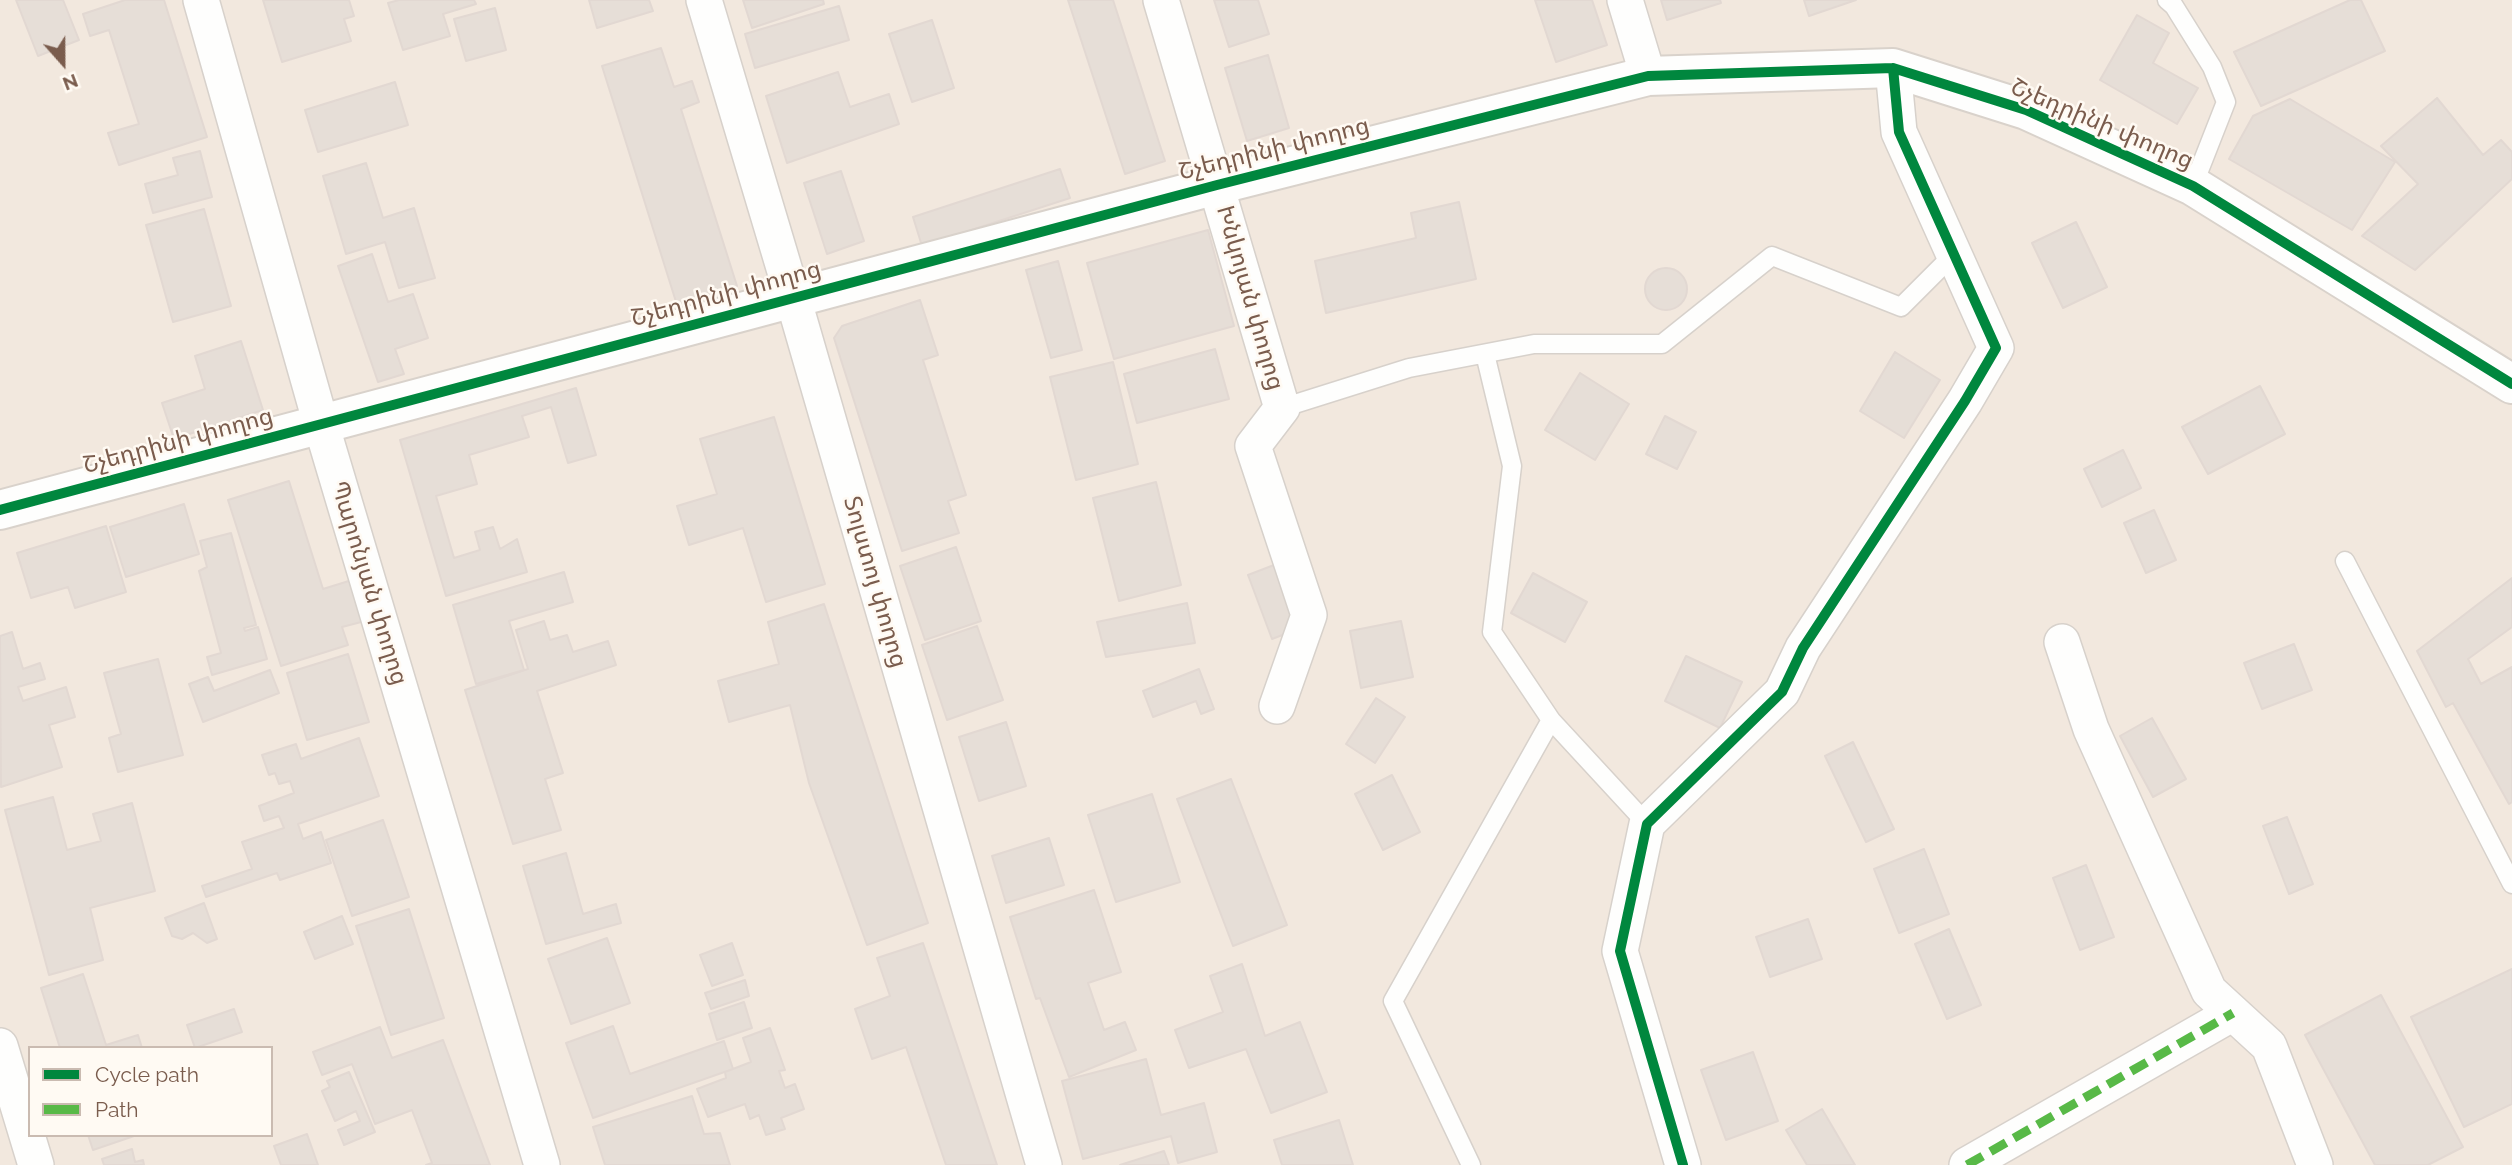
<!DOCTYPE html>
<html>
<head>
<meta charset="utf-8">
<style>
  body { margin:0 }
  #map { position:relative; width:2512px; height:1165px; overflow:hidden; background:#f9f5f0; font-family:Raleway,sans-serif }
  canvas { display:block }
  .legend { position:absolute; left:28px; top:1046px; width:245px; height:91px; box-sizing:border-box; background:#fffaf3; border:2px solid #cabbb1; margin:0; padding:9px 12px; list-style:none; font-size:21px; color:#7a5c4d }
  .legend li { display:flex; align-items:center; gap:14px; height:35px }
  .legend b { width:35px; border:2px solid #cabbb1 }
  .north { position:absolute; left:28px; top:28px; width:70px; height:70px; -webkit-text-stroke:5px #fffaf3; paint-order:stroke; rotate:159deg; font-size:19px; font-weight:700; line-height:28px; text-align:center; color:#7a5c4d }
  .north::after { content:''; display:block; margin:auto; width:24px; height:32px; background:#7a5c4d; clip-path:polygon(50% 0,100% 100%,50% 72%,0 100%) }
</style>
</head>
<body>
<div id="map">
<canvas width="2512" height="1165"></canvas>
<ul class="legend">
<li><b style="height:9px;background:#00873e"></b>Cycle path</li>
<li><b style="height:9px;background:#58b947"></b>Path</li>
</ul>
<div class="north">N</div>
</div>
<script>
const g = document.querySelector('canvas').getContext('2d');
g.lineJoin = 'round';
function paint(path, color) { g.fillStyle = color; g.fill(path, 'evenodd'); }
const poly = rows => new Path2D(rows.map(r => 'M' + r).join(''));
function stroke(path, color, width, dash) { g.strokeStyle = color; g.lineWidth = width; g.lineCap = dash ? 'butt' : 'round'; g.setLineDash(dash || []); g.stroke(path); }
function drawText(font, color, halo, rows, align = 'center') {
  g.font = font + ' Raleway,"Noto Sans Armenian",sans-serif'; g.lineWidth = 5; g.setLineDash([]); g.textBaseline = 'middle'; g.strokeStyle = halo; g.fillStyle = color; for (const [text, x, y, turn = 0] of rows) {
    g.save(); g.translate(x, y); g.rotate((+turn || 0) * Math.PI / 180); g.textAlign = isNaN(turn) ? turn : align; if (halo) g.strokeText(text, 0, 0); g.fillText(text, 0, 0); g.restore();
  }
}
const residential = poly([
  [0,0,2512,0,2512,1165,0,1165],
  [30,1048,271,1048,271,1135,30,1135]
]);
const building = poly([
  [16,0,63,0,79,40,38,56,16,0],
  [125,0,164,0,207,137,119,165,108,133,139,124,109,30,90,36,83,14,125,0],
  [263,0,349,0,354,16,344,19,351,41,282,62,263,0],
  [399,0,474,0,476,4,443,14,450,36,403,50,388,3,399,0],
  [589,0,649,0,653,11,597,28,589,0],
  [743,0,823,0,824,4,752,28,743,0],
  [1068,0,1113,0,1165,161,1125,174,1068,0],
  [1214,0,1258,0,1269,34,1229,47,1214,0],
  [1535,0,1592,0,1607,45,1556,62,1535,0],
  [1661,0,1720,0,1721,3,1667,20,1661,0],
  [1804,0,1856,0,1809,16,1804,0],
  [2350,0,2361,0,2385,51,2261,106,2234,52,2350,0],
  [839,6,849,40,755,68,745,34,839,6],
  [495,8,506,50,466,61,454,19,495,8],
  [2137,15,2169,33,2153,63,2198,88,2177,124,2100,80,2137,15],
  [932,20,954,88,912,102,889,34,932,20],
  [661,48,674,87,692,81,699,102,681,109,737,286,677,305,602,66,661,48],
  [1268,55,1289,128,1247,141,1225,68,1268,55],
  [838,72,850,107,889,94,899,124,787,163,766,96,838,72],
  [395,82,408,125,318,152,305,110,395,82],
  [2437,98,2483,155,2501,140,2512,152,2512,179,2415,270,2362,236,2418,184,2381,146,2437,98],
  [2290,99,2395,162,2352,230,2229,159,2253,116,2290,99],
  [200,151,212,197,153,213,145,184,178,175,173,158,200,151],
  [366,163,383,218,414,208,435,278,399,288,385,242,346,254,323,176,366,163],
  [1060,169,1070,198,922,246,913,217,1060,169],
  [841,171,864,241,827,254,804,183,841,171],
  [1459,202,1476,279,1326,313,1315,261,1416,238,1411,213,1459,202],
  [204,209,231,306,173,322,146,225,204,209],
  [2076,222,2107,287,2063,308,2032,243,2076,222],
  [1208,230,1234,326,1114,359,1087,263,1208,230],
  [372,254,388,302,413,294,428,338,395,349,404,374,378,382,338,266,372,254],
  [1058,261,1082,350,1051,358,1026,270,1058,261],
  '1645 289a21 21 0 1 1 42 0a21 21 0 1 1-42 0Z',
  [920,300,938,355,923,360,966,495,948,501,959,533,902,551,834,338,842,326,920,300],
  [241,341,263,410,174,439,162,403,205,389,195,356,241,341],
  [1215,349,1229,399,1137,423,1124,374,1215,349],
  [1895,352,1940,380,1904,438,1860,411,1895,352],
  [1113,362,1138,464,1076,480,1050,377,1113,362],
  [1580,373,1629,404,1595,460,1545,430,1580,373],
  [2260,386,2285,434,2208,474,2182,427,2260,386],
  [576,388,596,455,568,463,551,407,522,416,529,437,469,455,477,484,436,496,454,558,480,550,475,532,493,527,500,549,517,539,527,572,446,596,400,440,576,388],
  [1665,416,1696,432,1677,469,1646,454,1665,416],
  [774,417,825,584,766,602,743,528,689,545,677,506,717,494,700,439,774,417],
  [2123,450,2141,488,2102,507,2084,469,2123,450],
  [289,481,323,589,352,580,365,621,342,627,348,645,281,666,228,500,289,481],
  [1156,482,1181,585,1119,601,1093,498,1156,482],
  [184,504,199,554,126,577,110,527,184,504],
  [2154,510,2176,560,2146,573,2124,523,2154,510],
  [106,526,126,592,75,608,68,587,31,598,17,553,106,526],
  [231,533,256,625,244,628,245,631,258,627,267,659,212,675,207,657,221,653,199,571,207,567,200,541,231,533],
  [956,547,981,621,925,640,900,566,956,547],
  [1274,565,1298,629,1272,639,1248,575,1274,565],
  [564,572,573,602,509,621,524,670,476,684,453,605,564,572],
  [1533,573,1587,602,1565,642,1511,613,1533,573],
  [2512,578,2512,627,2468,659,2481,684,2512,667,2512,802,2509,804,2453,703,2446,707,2417,651,2512,578],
  [1187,603,1195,643,1106,657,1097,622,1187,603],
  [824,604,928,923,867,945,809,783,790,705,729,722,718,681,779,664,768,622,824,604],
  [544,621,550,640,567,635,573,652,608,641,616,665,537,691,563,773,545,779,561,830,513,844,465,690,528,669,516,630,544,621],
  [1401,621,1413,677,1361,688,1350,631,1401,621],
  [977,626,1003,700,947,720,922,645,977,626],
  [12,632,23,669,40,663,45,679,18,687,23,701,66,687,75,717,49,725,62,767,1,787,0,636,12,632],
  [2294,644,2312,690,2262,709,2244,663,2294,644],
  [348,654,369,722,307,740,287,673,348,654],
  [1686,656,1742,682,1720,728,1665,701,1686,656],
  [158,659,183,755,118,772,109,738,121,734,104,673,158,659],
  [1199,669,1214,709,1201,714,1196,701,1153,717,1143,691,1199,669],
  [270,670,279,693,203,722,189,684,208,677,214,691,270,670],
  [1376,698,1405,717,1375,763,1346,744,1376,698],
  [2152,718,2186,779,2153,797,2120,736,2152,718],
  [1006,722,1026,786,979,801,959,737,1006,722],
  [359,738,379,796,298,824,303,839,321,832,331,863,280,880,277,873,206,897,202,886,252,869,242,842,284,828,279,816,264,821,259,806,294,793,290,781,279,784,275,773,269,775,262,755,296,744,301,759,359,738],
  [1853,742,1894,829,1866,842,1825,756,1853,742],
  [1392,775,1420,832,1383,850,1355,794,1392,775],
  [1231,779,1287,925,1233,946,1177,799,1231,779],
  [1152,794,1180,882,1116,902,1088,815,1152,794],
  [53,797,67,850,101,841,93,814,132,803,155,891,90,908,103,960,49,975,5,810,53,797],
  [2287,817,2313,884,2289,894,2263,826,2287,817],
  [383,820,409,897,352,916,326,840,383,820],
  [1049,838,1064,885,1006,903,992,856,1049,838],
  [1924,849,1949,914,1899,933,1874,869,1924,849],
  [566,853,583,914,616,904,621,923,546,944,523,866,566,853],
  [2086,865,2114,937,2080,950,2053,878,2086,865],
  [1094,890,1121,972,1088,983,1104,1030,1125,1022,1136,1050,1069,1077,1040,998,1036,999,1010,917,1094,890],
  [204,903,217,939,207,943,193,933,182,939,172,936,165,918,204,903],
  [409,909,444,1018,391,1035,356,926,409,909],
  [342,916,353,944,315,959,304,932,342,916],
  [1808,919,1822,959,1770,977,1756,937,1808,919],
  [1949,929,1981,1005,1947,1019,1915,944,1949,929],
  [607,938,630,1003,571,1024,548,959,607,938],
  [732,943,743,975,712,986,700,955,732,943],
  [923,943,997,1165,946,1165,906,1047,872,1059,855,1009,890,996,877,958,923,943],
  [1242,964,1265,1036,1300,1022,1327,1092,1271,1113,1246,1049,1189,1068,1175,1030,1223,1012,1210,976,1242,964],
  [2512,969,2512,1104,2464,1127,2411,1017,2512,969],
  [83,974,106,1045,138,1035,142,1048,60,1048,41,988,83,974],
  [745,980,749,996,711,1009,705,993,745,980],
  [2381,995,2463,1147,2428,1165,2375,1165,2305,1035,2381,995],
  [744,1002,752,1028,717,1040,709,1014,744,1002],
  [234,1009,242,1032,195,1048,187,1025,234,1009],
  [613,1026,630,1074,724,1041,733,1069,593,1118,566,1043,613,1026],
  [380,1027,392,1058,443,1040,490,1165,426,1165,432,1163,412,1110,375,1124,352,1064,322,1075,313,1052,380,1027],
  [770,1028,785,1070,779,1071,785,1088,795,1084,804,1109,781,1118,785,1129,766,1135,759,1115,750,1119,745,1104,708,1117,697,1089,726,1078,725,1072,751,1062,743,1038,770,1028],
  [1753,1052,1778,1121,1726,1140,1701,1070,1753,1052],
  [1146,1059,1161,1115,1204,1103,1217,1152,1178,1163,1171,1136,1083,1159,1062,1081,1146,1059],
  [349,1072,375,1132,344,1145,338,1130,360,1121,356,1111,335,1121,322,1091,330,1087,327,1081,349,1072],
  [692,1096,704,1134,720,1133,730,1165,605,1165,593,1127,692,1096],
  [1822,1109,1855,1165,1807,1165,1786,1130,1822,1109],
  [1339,1120,1353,1165,1282,1165,1274,1140,1339,1120],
  [307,1134,318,1165,281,1165,274,1146,307,1134],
  [88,1135,137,1135,93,1150,88,1135],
  [132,1149,135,1162,143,1160,144,1165,104,1165,102,1159,132,1149],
  [1164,1151,1169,1165,1120,1165,1164,1151]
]);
const lane = poly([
  [2167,0,2174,6,2212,67,2226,102,2193,186],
  [1485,354,1512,466,1492,632,1551,720,1647,824],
  [1282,408,1409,368,1534,344,1662,344,1772,256,1901,307,1955,253],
  [2345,561,2512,884],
  [1471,1165,1393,1001,1551,720]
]);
const street = poly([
  [201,0,321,424,542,1165],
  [704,0,793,298,1044,1165],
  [1161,0,1282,408,1253,446,1309,615,1277,706],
  [1625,0,1648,76],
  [2062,642,2091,729,2209,991,2269,1046,2315,1165],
  [0,1046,36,1165],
  [1683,1165,1620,951,1647,824,1782,692,1803,648,1965,401,1996,348,1899,132,1893,68],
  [1967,1165,2233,1013]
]);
const secondary = poly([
  [0,510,1217,185,1648,76,1893,68,2026,110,2193,186,2512,384]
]);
const quiet = poly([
  [1967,1165,2233,1013]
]);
const cycleway = poly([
  [0,510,1217,185,1648,76,1893,68,2026,110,2193,186,2512,384],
  [1683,1165,1620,951,1647,824,1782,692,1803,648,1965,401,1996,348,1899,132,1893,68]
]);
const streetNames = [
  ["Շչեդրինի փողոց",2102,124,23],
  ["Շչեդրինի փողոց",1274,149,-14],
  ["Շչեդրինի փողոց",726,294,-15],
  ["Խնկոյան փողոց",1250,298,74],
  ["Շչեդրինի փողոց",178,441,-15],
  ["Տոլստոյ փողոց",875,582,74],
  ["Պարոնյան փողոց",369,583,73]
];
paint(residential, '#f2e8de');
paint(building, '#e6ded7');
stroke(building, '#e2d8d2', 2);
stroke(lane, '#d7d1cb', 21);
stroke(street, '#d7d1cb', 38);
stroke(secondary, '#d9d2cb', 42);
stroke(lane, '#fefefd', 18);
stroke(street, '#fefefd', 35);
stroke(secondary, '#fefefd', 38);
stroke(quiet, '#58b947', 9, [18, 9]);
stroke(cycleway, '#00873e', 10);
drawText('24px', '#7a5c4d', '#fffaf3', streetNames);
</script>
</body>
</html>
